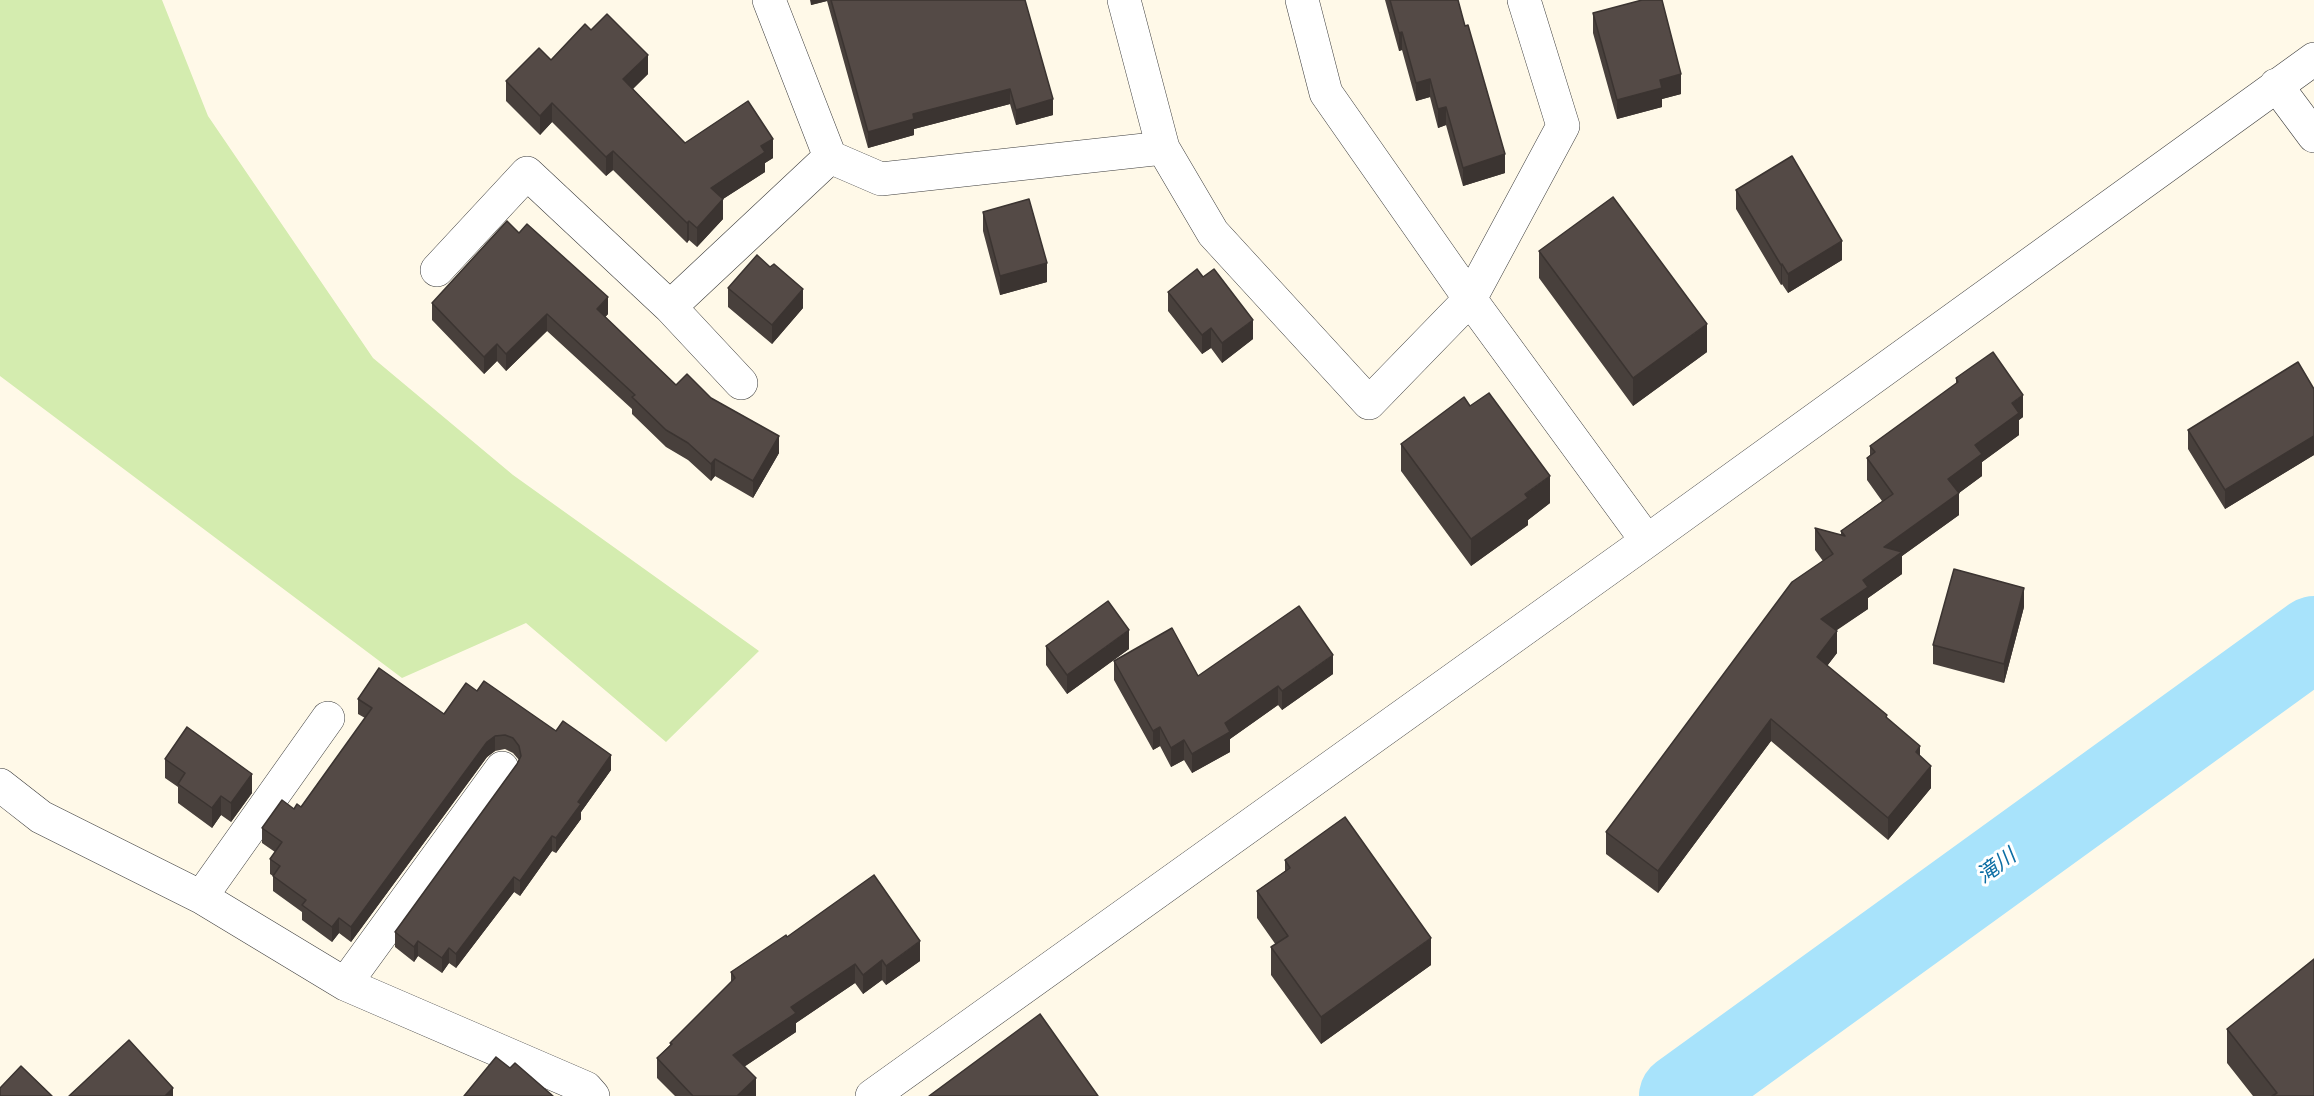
<!DOCTYPE html>
<html>
<head>
<meta charset="utf-8">
<style>
  body { margin:0 }
  canvas { display:block; background:#fff9e8 }
</style>
</head>
<body>
<canvas width="2314" height="1096"></canvas>
<script>
const g = document.querySelector('canvas').getContext('2d');
g.lineJoin = 'round';
function paint(path, color) { g.fillStyle = color; g.fill(path, 'evenodd'); }
const poly = rows => new Path2D(rows.map(r => 'M' + r).join(''));
function stroke(path, color, width, dash) { g.strokeStyle = color; g.lineWidth = width; g.lineCap = dash ? 'butt' : 'round'; g.setLineDash(dash || []); g.stroke(path); }
function drawText(font, color, halo, rows, align = 'center') {
  g.font = font + ' "Source Serif 4","Noto Sans JP",serif'; g.lineWidth = 6; g.setLineDash([]); g.textBaseline = 'middle'; g.strokeStyle = halo; g.fillStyle = color; for (const [text, x, y, turn = 0] of rows) {
    g.save(); g.translate(x, y); g.rotate((+turn || 0) * Math.PI / 180); g.textAlign = isNaN(turn) ? turn : align; if (halo) g.strokeText(text, 0, 0); g.fillText(text, 0, 0); g.restore();
  }
}
const green = poly([
  [0,0,162,0,208,116,373,358,513,475,759,651,666,742,526,623,402,678,0,376]
]);
const river = poly([
  [1681,1096,2314,638]
]);
const minor = poly([
  [769,0,830,157,881,179,1163,148],
  [1124,0,1163,148,1213,233,1369,403,1470,299,1563,126,1524,0],
  [1302,0,1326,93,1470,299,1647,541],
  [2276,85,2314,136],
  [437,270,527,173,670,307,741,383],
  [670,307,830,157],
  [0,785,41,817,201,897,345,984,586,1088,593,1096],
  [201,897,328,718],
  [345,984,502,768],
  [872,1096,1647,541,2314,59]
]);
const wall = poly([
  [810,0,1025,0,1053,115,1016,125,1010,104,914,129,914,135,868,148,827,1,811,5],
  [1385,0,1458,0,1505,173,1463,186,1446,125,1438,128,1430,97,1416,101,1402,50,1399,51],
  [1593,13,1681,94,1662,99,1662,107,1617,119,1593,33],
  [591,30,648,74,633,89,685,143,773,158,765,163,765,172,723,199,723,219,697,247,689,240,687,243,613,170,606,176,552,122,540,135,506,101,506,81,551,60],
  [1736,190,1842,260,1788,293,1782,284,1781,285,1736,209],
  [983,212,1047,282,1000,295,983,231],
  [1539,251,1707,352,1633,406,1539,278],
  [1203,277,1253,339,1222,363,1211,348,1202,354,1168,311,1168,292],
  [728,288,803,308,772,344,728,307],
  [432,303,608,314,605,317,676,385,711,398,779,453,753,498,715,476,711,481,688,460,666,447,632,414,632,409,547,331,506,371,497,361,484,374,432,320],
  [1956,378,2023,417,2019,420,2019,435,1982,462,1982,476,1959,493,1959,515,1902,556,1902,574,1868,598,1868,609,1836,630,1837,653,1827,666,1887,718,1920,756,1931,788,1888,840,1771,741,1658,893,1606,854,1606,832,1823,561,1815,550,1815,528,1841,535,1841,531,1882,501,1867,480,1867,458,1870,455,1870,446,1956,384],
  [2314,389,2314,455,2225,509,2188,449,2188,430],
  [1401,444,1550,503,1528,520,1528,525,1471,566,1401,471],
  [2024,607,2004,683,1933,664,1933,645],
  [1046,646,1129,649,1067,694,1046,665],
  [1114,661,1198,676,1333,674,1282,710,1278,705,1230,739,1230,752,1192,773,1184,760,1171,767,1160,746,1153,750,1114,680],
  [477,691,611,770,581,812,581,819,556,853,552,851,520,896,514,892,456,968,449,963,442,973,418,956,414,962,395,947,395,932,517,764,519,760,513,753,505,749,495,751,487,757,351,942,339,933,332,942,302,920,302,912,273,891,273,876,270,874,270,859,275,852,262,843,262,828,294,809,301,807,365,718,358,714,358,699,444,714],
  [165,759,252,793,231,822,221,815,212,828,178,803,178,787,165,778],
  [1285,860,1431,965,1321,1044,1271,975,1271,947,1276,945,1257,918,1257,891,1285,871],
  [787,937,920,961,886,985,882,980,863,994,855,983,796,1023,796,1032,744,1067,756,1096,675,1096,657,1078,657,1058,670,1045,670,1043,731,982,731,972],
  [2227,1029,2314,1096,2253,1096,2227,1063]
]);
const shadedWall = poly([
  [811,0,827,0,827,1,811,5],
  [1402,32,1402,50,1399,51,1399,33],
  [648,55,648,74,623,98,623,79],
  [1681,74,1681,94,1662,99,1662,107,1617,119,1617,100,1660,80],
  [1430,79,1430,97,1416,101,1416,83],
  [1010,89,1010,104,914,129,914,135,868,148,868,132,913,114],
  [1053,99,1053,115,1016,125,1016,110],
  [552,103,552,122,540,135,540,116],
  [1446,107,1446,125,1438,128,1438,109],
  [773,139,773,158,765,163,765,172,723,199,723,219,697,247,697,228,711,188,761,146],
  [613,151,613,170,606,176,606,157],
  [1505,154,1505,173,1463,186,1463,168],
  [689,221,689,240,687,243,687,223],
  [1842,241,1842,260,1788,293,1788,274],
  [1047,263,1047,282,1000,295,1000,276],
  [1782,264,1782,284,1781,285,1781,265],
  [803,289,803,308,772,344,772,325],
  [608,297,608,314,597,326,597,309],
  [547,314,547,331,506,371,506,354],
  [1253,320,1253,339,1222,363,1222,343],
  [1707,324,1707,352,1633,406,1633,378],
  [1211,328,1211,348,1202,354,1202,335],
  [497,344,497,361,484,374,484,357],
  [2023,395,2023,417,2019,420,2019,435,1982,462,1982,476,1948,501,1948,479,1975,445,2012,403],
  [779,436,779,453,753,498,753,481],
  [2314,436,2314,455,2225,509,2225,490],
  [715,459,715,476,711,481,711,464],
  [1550,476,1550,503,1528,520,1528,525,1471,566,1471,539,1525,494],
  [1959,493,1959,515,1902,556,1902,574,1868,598,1868,609,1821,641,1821,619,1884,547],
  [2024,588,2024,607,2004,683,2004,664],
  [1129,630,1129,649,1067,694,1067,675],
  [1837,631,1837,653,1817,679,1817,657],
  [1333,655,1333,674,1282,710,1282,691],
  [1278,686,1278,705,1230,739,1230,752,1192,773,1192,754,1225,723],
  [1771,719,1771,741,1658,893,1658,871],
  [1160,727,1160,746,1153,750,1153,731],
  [495,736,495,751,487,757,351,942,351,927,487,742],
  [1184,740,1184,760,1171,767,1171,748],
  [1920,746,1920,768,1916,752],
  [611,755,611,770,581,812,581,819,556,853,556,838,578,802],
  [1931,766,1931,788,1888,840,1888,818],
  [252,774,252,793,231,822,231,803],
  [221,796,221,815,212,828,212,808],
  [552,836,552,851,520,896,520,881],
  [514,877,514,892,456,968,456,954],
  [339,918,339,933,332,942,332,927],
  [1431,938,1431,965,1321,1044,1321,1017],
  [418,941,418,956,414,962,414,947],
  [920,941,920,961,886,985,886,966],
  [449,948,449,963,442,973,442,958],
  [882,960,882,980,863,994,863,975],
  [855,964,855,983,796,1023,796,1032,733,1074,733,1055,791,1007],
  [756,1078,756,1096,737,1096],
  [173,1088,173,1096,165,1096]
]);
const building = poly([
  [831,0,1025,0,1053,99,1016,110,1010,89,913,114,914,119,868,132,831,0],
  [1390,0,1458,0,1465,26,1468,25,1505,154,1463,168,1446,107,1438,109,1430,79,1416,83,1402,32,1399,33,1390,0],
  [1642,0,1662,0,1681,74,1660,80,1662,88,1617,100,1593,13,1642,0],
  [607,14,648,55,623,79,685,143,748,101,773,139,761,146,765,152,711,188,723,199,697,228,689,221,687,223,613,151,606,157,552,103,540,116,506,81,539,48,551,60,585,24,591,30,607,14],
  [1792,156,1842,241,1788,274,1782,264,1781,265,1736,190,1792,156],
  [1613,197,1707,324,1633,378,1539,251,1613,197],
  [1029,199,1047,263,1000,276,983,212,1029,199],
  [507,221,519,233,527,224,608,297,597,309,676,385,687,374,711,398,779,436,753,481,715,459,711,464,688,443,666,430,632,397,635,395,547,314,506,354,497,344,484,357,432,303,507,221],
  [757,255,770,267,774,264,803,289,772,325,728,288,757,255],
  [1197,269,1203,277,1214,269,1253,320,1222,343,1211,328,1202,335,1168,292,1197,269],
  [1993,352,2023,395,2012,403,2019,413,1975,445,1982,454,1948,479,1959,493,1884,547,1902,552,1863,580,1868,587,1821,619,1837,631,1817,657,1887,715,1886,717,1920,746,1916,752,1931,766,1888,818,1771,719,1658,871,1606,832,1792,582,1833,554,1815,528,1845,536,1841,531,1893,494,1867,458,1875,452,1870,446,1958,382,1956,378,1993,352],
  [2298,362,2314,389,2314,436,2225,490,2188,430,2298,362],
  [1489,393,1550,476,1525,494,1528,498,1471,539,1401,444,1464,397,1470,406,1489,393],
  [1954,569,2024,588,2004,664,1933,645,1954,569],
  [1108,601,1129,630,1067,675,1046,646,1108,601],
  [1299,606,1333,655,1282,691,1278,686,1225,723,1230,732,1192,754,1184,740,1171,748,1160,727,1153,731,1114,661,1172,628,1198,676,1299,606],
  [379,668,444,714,466,683,477,691,484,681,556,731,563,721,611,755,578,802,581,804,556,838,552,836,520,881,514,877,456,954,449,948,442,958,418,941,414,947,395,932,517,764,521,756,519,746,513,738,505,735,495,736,487,742,351,927,339,918,332,927,302,905,306,900,273,876,280,866,270,859,282,842,262,828,282,800,294,809,297,804,301,807,372,708,358,699,379,668],
  [187,727,252,774,231,803,221,796,212,808,178,784,185,773,165,759,187,727],
  [1345,817,1431,938,1321,1017,1271,947,1288,936,1257,891,1290,868,1285,860,1345,817],
  [874,875,920,941,886,966,882,960,863,975,855,964,791,1007,796,1013,733,1055,756,1078,737,1096,693,1096,657,1058,672,1044,670,1043,735,978,731,972,786,935,787,937,874,875],
  [2314,959,2314,1096,2272,1096,2277,1093,2227,1029,2314,959],
  [1040,1014,1098,1096,929,1096,1040,1014],
  [129,1040,173,1088,165,1096,69,1096,129,1040],
  [496,1057,510,1068,515,1063,553,1096,464,1096,496,1057],
  [21,1066,52,1096,0,1096,0,1088,21,1066]
]);
const waterNames = [
  ["滝川",1997,867,-36]
];
paint(green, '#d4ecaf');
stroke(river, '#a8e3fb', 84);
stroke(minor, '#3d3d3d', 34);
stroke(minor, '#fff', 33);
paint(wall, '#48403c');
paint(shadedWall, '#3b3431');
paint(building, '#544a46');
stroke(building, '#3b3431', 1.5);
drawText('italic 21px', '#0c6ea4', '#fff', waterNames);
</script>
</body>
</html>
